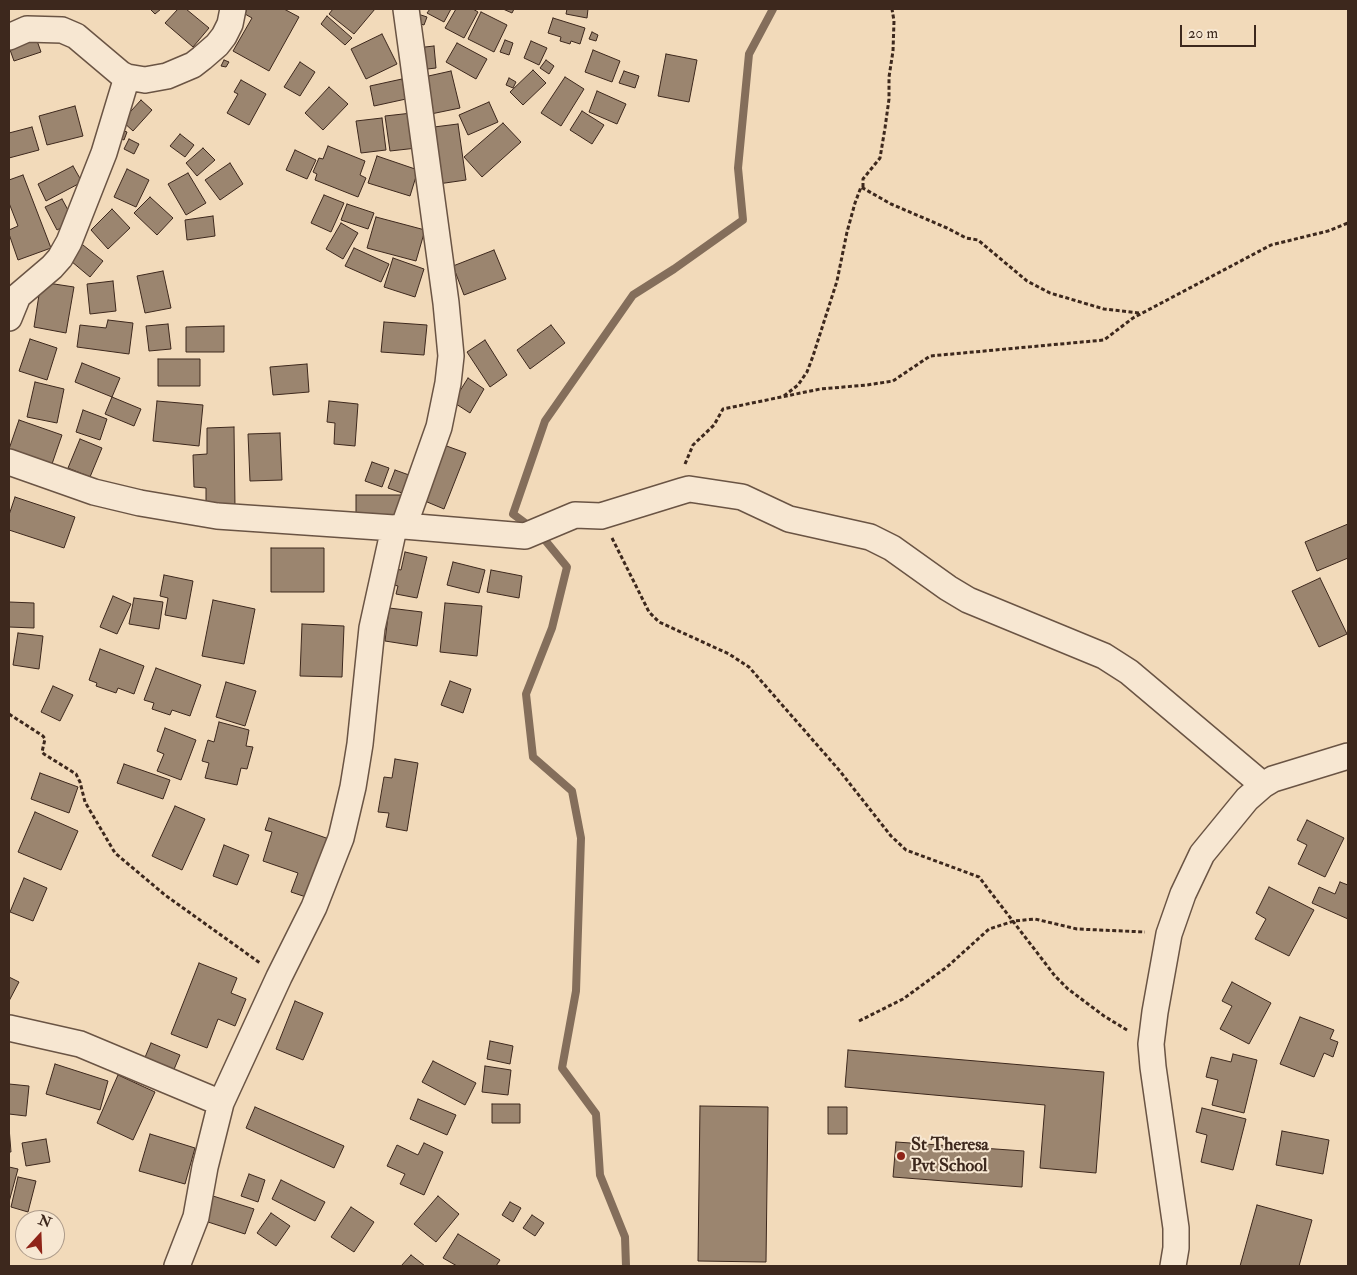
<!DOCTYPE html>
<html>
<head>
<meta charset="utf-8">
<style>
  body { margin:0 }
  #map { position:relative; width:1357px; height:1275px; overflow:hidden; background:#f2daba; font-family:"IM FELL Double Pica",serif }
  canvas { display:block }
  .frame { position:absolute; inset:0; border:10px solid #3d281d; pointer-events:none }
  .north { position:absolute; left:15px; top:1210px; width:50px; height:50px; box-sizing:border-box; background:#f7e7d2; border:1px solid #ad9b8a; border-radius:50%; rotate:20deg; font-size:14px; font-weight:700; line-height:20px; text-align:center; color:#3d281d }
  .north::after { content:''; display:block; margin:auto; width:18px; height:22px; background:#8f2418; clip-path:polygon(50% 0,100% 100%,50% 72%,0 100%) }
  .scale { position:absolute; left:1180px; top:25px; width:76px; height:22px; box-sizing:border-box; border:2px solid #3d281d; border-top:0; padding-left:6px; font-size:15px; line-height:18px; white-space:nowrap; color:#3d281d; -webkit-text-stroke:4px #f7e7d2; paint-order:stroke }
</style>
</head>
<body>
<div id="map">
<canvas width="1357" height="1275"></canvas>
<div class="frame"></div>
<div class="north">N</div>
<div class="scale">20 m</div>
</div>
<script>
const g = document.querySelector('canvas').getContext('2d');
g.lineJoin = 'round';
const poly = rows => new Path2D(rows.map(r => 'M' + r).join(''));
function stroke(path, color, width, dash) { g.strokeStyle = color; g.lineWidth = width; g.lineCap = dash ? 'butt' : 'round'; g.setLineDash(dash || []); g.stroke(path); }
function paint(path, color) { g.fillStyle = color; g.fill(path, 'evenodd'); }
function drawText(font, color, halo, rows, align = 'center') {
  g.font = font + ' "IM FELL Double Pica",serif'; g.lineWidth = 4; g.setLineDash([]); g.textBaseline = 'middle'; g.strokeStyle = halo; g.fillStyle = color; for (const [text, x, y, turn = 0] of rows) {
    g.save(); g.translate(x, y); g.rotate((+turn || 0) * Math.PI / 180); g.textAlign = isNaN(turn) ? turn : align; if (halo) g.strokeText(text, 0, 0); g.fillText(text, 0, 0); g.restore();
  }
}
const stream = poly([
  [626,1266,625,1237,600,1175,596,1114,562,1068,576,991,581,838,572,791,533,757,526,694,552,628,567,567,540,534,513,514,545,421,633,295,674,269,743,220,738,168,749,54,773,9]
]);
const building = poly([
  [150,9,161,9,155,14,150,9],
  [178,9,186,9,209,28,193,47,165,23,178,9],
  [247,9,284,9,299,17,269,71,233,51,252,18,245,14,247,9],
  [333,9,375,9,354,34,329,14,333,9],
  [430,9,451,9,444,22,427,13,430,9],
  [456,9,473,9,478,12,464,38,445,28,456,9],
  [503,9,514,9,512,13,503,9],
  [567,9,588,9,587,18,566,14,567,9],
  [481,12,507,25,494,52,468,39,481,12],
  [418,14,427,17,424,25,415,22,418,14],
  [327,16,352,38,345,45,321,24,327,16],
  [553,18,585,28,580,44,571,41,570,44,560,41,561,37,548,33,553,18],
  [592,32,598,35,596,41,589,39,592,32],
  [382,34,397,64,366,79,351,49,382,34],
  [35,35,41,52,14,61,9,47,35,35],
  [505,40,513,43,509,55,500,52,505,40],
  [531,41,547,48,539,65,524,58,531,41],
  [457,43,487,59,476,79,446,62,457,43],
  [434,46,436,68,419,70,416,48,434,46],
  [593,50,620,61,612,82,585,72,593,50],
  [666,54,697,60,689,102,658,96,666,54],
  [224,60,229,62,226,67,221,66,224,60],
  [546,60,554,66,549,74,540,68,546,60],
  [300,62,315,72,300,96,284,87,300,62],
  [533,70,546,83,523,105,510,92,533,70],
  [451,71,460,108,426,115,424,77,451,71],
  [624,71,639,76,635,88,619,83,624,71],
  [565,77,584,89,561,126,541,113,565,77],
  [509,78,516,82,513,88,506,85,509,78],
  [402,79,406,99,374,106,370,86,402,79],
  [241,80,266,94,249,125,227,113,238,94,234,92,241,80],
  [329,87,348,104,323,130,305,113,329,87],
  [597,91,626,104,617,124,589,112,597,91],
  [141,100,152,110,133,131,122,121,141,100],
  [489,102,498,122,468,135,459,115,489,102],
  [75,106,83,136,47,145,39,116,75,106],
  [582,111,604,125,592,144,570,130,582,111],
  [412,113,417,148,390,151,385,116,412,113],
  [382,118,386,150,361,153,356,121,382,118],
  [503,123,521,142,482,177,464,157,503,123],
  [458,124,466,180,438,184,434,127,458,124],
  [32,127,39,150,9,158,9,133,32,127],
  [118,129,127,132,124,140,115,136,118,129],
  [180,134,194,145,185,157,170,146,180,134],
  [129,139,139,144,134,154,124,149,129,139],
  [328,146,365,161,360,175,366,178,358,197,315,180,317,174,313,172,319,158,323,159,328,146],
  [203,148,215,160,197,176,186,163,203,148],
  [295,150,316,160,307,179,286,170,295,150],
  [377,156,418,170,410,196,368,183,377,156],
  [230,163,243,184,220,200,205,180,230,163],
  [73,166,82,182,46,201,38,184,73,166],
  [127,169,149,180,136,207,114,197,127,169],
  [188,173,206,203,186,215,168,184,188,173],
  [23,175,51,248,18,260,9,234,9,230,18,226,9,203,9,180,23,175],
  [324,195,344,203,331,232,311,223,324,195],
  [150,197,173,218,157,235,134,213,150,197],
  [62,199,74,221,57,230,45,207,62,199],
  [347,204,374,213,368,229,341,220,347,204],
  [112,209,130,228,108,249,91,230,112,209],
  [213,216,215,236,187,240,185,220,213,216],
  [376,217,425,230,416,261,367,248,376,217],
  [341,223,358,233,343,259,326,249,341,223],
  [78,241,103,261,90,277,65,256,78,241],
  [354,248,389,264,381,282,345,266,354,248],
  [494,250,506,279,464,295,453,266,494,250],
  [393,258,424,269,415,297,384,287,393,258],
  [163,271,171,308,145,313,137,276,163,271],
  [113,281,116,311,90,314,87,284,113,281],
  [41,282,74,287,66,333,34,327,41,282],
  [108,320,133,323,129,354,77,347,80,325,106,328,108,320],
  [384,322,427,325,424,355,381,352,384,322],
  [168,324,171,349,149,351,146,326,168,324],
  [551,325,565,343,530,369,517,350,551,325],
  [224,326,224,352,186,352,186,327,224,326],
  [30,339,57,348,47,380,19,371,30,339],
  [485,340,507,375,490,387,467,352,485,340],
  [158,359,200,359,200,386,158,386,158,359],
  [82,363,120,378,112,397,75,382,82,363],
  [307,364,309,392,273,395,270,367,307,364],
  [468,378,484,389,470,413,453,402,468,378],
  [35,382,64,389,57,423,27,417,35,382],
  [112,397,141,409,134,426,105,414,112,397],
  [157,401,203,405,199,446,153,441,157,401],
  [329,401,358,404,355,446,334,444,335,423,327,422,329,401],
  [83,410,107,419,100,440,76,432,83,410],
  [19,420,62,435,52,464,9,449,19,420],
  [234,427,235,508,206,508,206,488,194,487,193,455,207,454,207,428,234,427],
  [280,433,282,480,250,481,248,434,280,433],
  [80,439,102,448,90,477,68,468,80,439],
  [441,444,466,453,444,509,420,499,441,444],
  [372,462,389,468,382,487,365,481,372,462],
  [395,470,409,475,402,493,388,488,395,470],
  [356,495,403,495,404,519,356,520,356,495],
  [15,497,75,517,64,548,9,530,9,515,15,497],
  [1348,524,1348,558,1317,571,1305,542,1348,524],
  [271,548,324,548,324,592,271,592,271,548],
  [405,552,427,557,417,598,396,594,398,586,387,583,391,568,401,570,405,552],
  [453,562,485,570,479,593,447,585,453,562],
  [491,570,522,576,519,598,487,592,491,570],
  [164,575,193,581,186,619,165,615,168,598,160,596,164,575],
  [1320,578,1347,634,1319,647,1292,591,1320,578],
  [113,596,131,604,117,634,100,627,113,596],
  [134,598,163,602,159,629,129,624,134,598],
  [213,600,255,609,244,664,202,656,213,600],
  [9,602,34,603,34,628,9,627,9,602],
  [445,603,482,606,477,656,440,652,445,603],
  [389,608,422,612,417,646,385,641,389,608],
  [302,624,344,626,342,677,300,676,302,624],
  [18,633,43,636,39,669,13,665,18,633],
  [100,649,144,666,134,694,118,688,116,693,96,686,97,683,89,680,100,649],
  [156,668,201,685,190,716,172,710,170,715,152,709,154,703,144,700,156,668],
  [450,681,471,689,463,713,441,705,450,681],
  [226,682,256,691,245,726,216,717,226,682],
  [53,686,73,695,60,721,41,712,53,686],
  [219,722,249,730,246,746,253,747,247,769,241,768,237,785,205,778,209,763,202,761,208,740,214,742,219,722],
  [165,728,196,740,181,780,157,771,164,754,157,751,165,728],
  [395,759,418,763,407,831,386,827,389,813,378,812,384,777,392,778,395,759],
  [124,764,170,780,163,799,117,783,124,764],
  [40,773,78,787,69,813,31,799,40,773],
  [175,806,205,819,182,870,152,856,175,806],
  [35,812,78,831,61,870,18,852,35,812],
  [269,818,329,839,309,898,291,892,298,873,263,861,272,832,265,830,269,818],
  [1307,820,1344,838,1325,877,1298,864,1307,845,1297,840,1307,820],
  [224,845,249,855,237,885,213,876,224,845],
  [24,878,47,888,33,921,10,912,24,878],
  [1340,882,1348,885,1348,919,1312,903,1319,887,1335,894,1340,882],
  [1269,887,1314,910,1289,956,1255,939,1266,919,1256,913,1269,887],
  [199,963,237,978,231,993,246,999,235,1026,218,1019,207,1048,171,1034,199,963],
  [9,977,19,982,9,1001,9,977],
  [1232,982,1271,1003,1249,1044,1220,1029,1232,1006,1222,1001,1232,982],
  [295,1001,323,1013,303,1060,276,1049,295,1001],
  [1300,1017,1334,1030,1330,1039,1338,1042,1333,1057,1324,1053,1314,1077,1280,1064,1300,1017],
  [490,1041,513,1046,510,1064,487,1059,490,1041],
  [151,1043,180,1055,170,1079,141,1067,151,1043],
  [848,1050,1104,1072,1096,1173,1040,1168,1045,1105,845,1087,848,1050],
  [1233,1054,1257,1060,1244,1113,1212,1105,1218,1080,1206,1077,1211,1057,1231,1062,1233,1054],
  [433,1061,476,1083,465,1105,422,1082,433,1061],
  [55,1064,108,1081,100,1110,46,1094,55,1064],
  [485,1066,511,1070,508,1095,482,1092,485,1066],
  [118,1075,155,1092,133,1140,97,1123,118,1075],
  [9,1084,29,1086,26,1116,9,1114,9,1084],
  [418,1099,456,1115,447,1135,410,1119,418,1099],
  [492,1104,520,1104,520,1123,492,1123,492,1104],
  [700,1106,768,1107,766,1262,698,1261,700,1106],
  [255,1107,344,1146,334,1168,246,1128,255,1107],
  [828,1107,847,1107,847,1134,828,1134,828,1107],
  [1202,1108,1246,1119,1233,1170,1201,1162,1207,1135,1196,1132,1202,1108],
  [9,1127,11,1152,9,1152,9,1127],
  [1282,1131,1329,1140,1323,1174,1276,1165,1282,1131],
  [150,1134,195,1148,185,1184,139,1171,150,1134],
  [46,1139,50,1162,26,1166,22,1143,46,1139],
  [896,1142,1024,1151,1022,1187,893,1177,896,1142],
  [424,1143,443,1152,424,1195,400,1184,405,1174,387,1166,397,1145,418,1155,424,1143],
  [9,1167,18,1169,9,1202,9,1167],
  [249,1174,265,1180,258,1202,241,1196,249,1174],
  [18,1177,36,1181,28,1212,11,1207,18,1177],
  [281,1180,325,1202,315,1221,272,1199,281,1180],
  [213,1196,254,1209,245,1234,205,1221,213,1196],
  [438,1196,459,1214,436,1242,414,1224,438,1196],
  [510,1202,521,1208,513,1222,502,1215,510,1202],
  [1257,1205,1312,1220,1299,1266,1240,1266,1257,1205],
  [351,1207,374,1222,354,1252,331,1237,351,1207],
  [271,1213,290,1226,276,1246,257,1233,271,1213],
  [532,1215,544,1223,535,1236,523,1228,532,1215],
  [458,1234,500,1260,496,1266,457,1266,443,1258,458,1234],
  [411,1255,425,1266,401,1266,411,1255]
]);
const path = poly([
  [863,187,863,179,880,158,885,128,889,99,889,77,893,51,894,21,892,9],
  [784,396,798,385,807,372,813,356,837,281,847,232,855,203,861,187,891,204,947,228,966,238,978,240,1027,281,1050,293,1104,309,1140,313],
  [685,464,693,445,714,425,723,409,820,389,867,385,893,381,930,356,1104,340,1133,318,1271,245,1328,231,1348,223],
  [612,538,649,612,659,622,729,654,749,667,839,770,891,836,906,850,979,877,1055,976,1068,989,1104,1016,1127,1030],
  [9,714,43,736,45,739,42,752,44,754,76,774,80,782,85,802,115,853,165,895,260,963],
  [859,1021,903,999,947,967,989,929,1014,921,1035,919,1077,929,1145,932]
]);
const minor = poly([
  [9,37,27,29,62,30,76,36,121,74,127,77,145,80,167,76,193,65,202,58,217,45,224,36,230,24,233,9],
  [9,318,18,296,52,267,60,258,69,242,104,153,127,77],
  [9,462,94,492,140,503,217,516,394,528,404,526,525,536,575,515,601,516,682,491,689,489,742,497,789,519,870,537,892,548,948,588,968,600,1104,656,1129,672,1263,785],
  [404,526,439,427,448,383,451,356,446,303,406,9],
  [9,1028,80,1044,221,1103],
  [177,1266,196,1217,205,1167,221,1103,279,977,314,907,341,838,353,787,360,744,372,628,394,528],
  [1173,1266,1176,1248,1176,1228,1153,1067,1151,1044,1155,1012,1169,934,1183,894,1202,854,1247,799,1263,785,1273,779,1348,756]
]);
const markers = [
  [901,1156,5,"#8f2418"]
];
const poiNames = [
  ["St Theresa",911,1146],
  ["Pvt School",911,1167]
];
stroke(stream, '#846e5b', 8);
paint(building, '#9b856f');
stroke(building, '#3d281d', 1);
stroke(minor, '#6a5444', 28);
stroke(path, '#3d281d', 3, [4, 2.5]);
stroke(minor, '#f7e7d2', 25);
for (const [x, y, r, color] of markers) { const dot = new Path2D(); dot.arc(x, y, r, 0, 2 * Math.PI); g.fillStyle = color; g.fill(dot); stroke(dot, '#f7e7d2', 2); }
drawText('bold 18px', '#3d281d', '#f7e7d2', poiNames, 'left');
</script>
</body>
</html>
